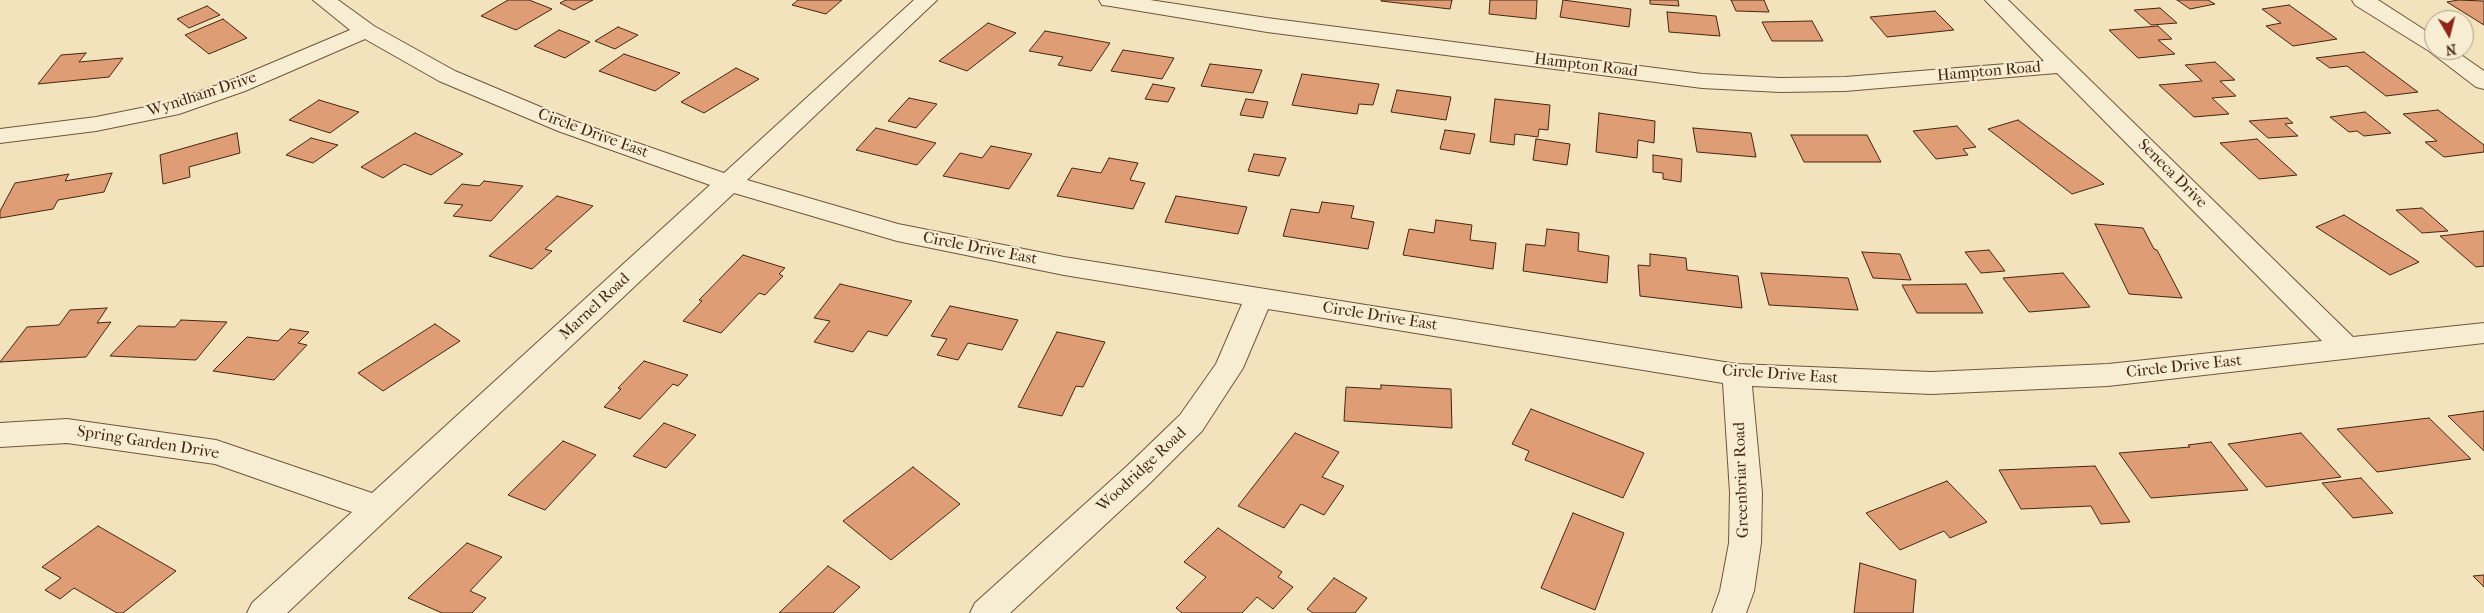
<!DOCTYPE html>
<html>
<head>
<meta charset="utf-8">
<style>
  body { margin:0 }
  #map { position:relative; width:2484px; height:613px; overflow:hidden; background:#f3e3bc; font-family:"IM FELL French Canon",serif }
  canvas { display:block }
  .north { position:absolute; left:2424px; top:10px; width:50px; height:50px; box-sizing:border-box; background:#f7edd3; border:1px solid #af9d86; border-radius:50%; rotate:172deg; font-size:14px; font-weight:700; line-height:20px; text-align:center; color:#432612 }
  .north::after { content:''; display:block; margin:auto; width:18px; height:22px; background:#8f2418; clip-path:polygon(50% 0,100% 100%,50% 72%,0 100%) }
</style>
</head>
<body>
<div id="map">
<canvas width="2484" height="613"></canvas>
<div class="north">N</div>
</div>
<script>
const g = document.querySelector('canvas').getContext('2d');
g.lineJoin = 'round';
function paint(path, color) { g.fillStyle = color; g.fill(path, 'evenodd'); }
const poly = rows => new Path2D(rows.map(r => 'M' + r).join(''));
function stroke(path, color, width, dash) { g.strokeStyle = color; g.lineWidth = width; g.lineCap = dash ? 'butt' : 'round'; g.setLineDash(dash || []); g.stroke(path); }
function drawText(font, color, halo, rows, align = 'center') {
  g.font = font + ' "IM FELL French Canon",serif'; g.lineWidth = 4; g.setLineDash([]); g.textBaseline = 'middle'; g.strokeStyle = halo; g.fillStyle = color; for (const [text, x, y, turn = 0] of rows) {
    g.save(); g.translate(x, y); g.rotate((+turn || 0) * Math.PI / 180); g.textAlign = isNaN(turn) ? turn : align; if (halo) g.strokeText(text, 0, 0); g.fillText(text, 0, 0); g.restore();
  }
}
const building = poly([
  [508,0,529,0,552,9,516,30,481,16,508,0],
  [566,0,593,0,574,10,560,3,566,0],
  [798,0,842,0,826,14,792,5,798,0],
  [1452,0,1450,9,1381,1,1381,0,1452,0],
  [1490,0,1537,0,1536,19,1489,14,1490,0],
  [1563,0,1631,9,1629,27,1560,17,1563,0],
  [1650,0,1678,0,1679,6,1650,4,1650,0],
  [1731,0,1764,0,1769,12,1736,11,1731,0],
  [2177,0,2208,0,2215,4,2190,9,2177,0],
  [2458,0,2484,1,2484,25,2447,2,2458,0],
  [2289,5,2337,39,2293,46,2266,26,2281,23,2262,9,2289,5],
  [207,6,220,15,189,28,177,19,207,6],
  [2160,8,2177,23,2151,25,2134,10,2160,8],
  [1935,11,1954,30,1887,37,1870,17,1935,11],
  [1667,12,1716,16,1720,36,1669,32,1667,12],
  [223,19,247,38,209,54,185,35,223,19],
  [1812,21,1823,41,1772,41,1762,22,1812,21],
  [988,23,1016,33,967,71,939,61,988,23],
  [2158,26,2172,39,2158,40,2175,54,2138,58,2109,30,2158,26],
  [618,27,638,35,615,49,595,41,618,27],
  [559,30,590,42,565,58,534,46,559,30],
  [1045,31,1110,43,1091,71,1058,65,1063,57,1029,51,1045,31],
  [1123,50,1174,58,1162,79,1111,71,1123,50],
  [2364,52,2418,92,2386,96,2347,66,2330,68,2316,58,2364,52],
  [86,53,79,62,123,58,109,77,38,84,61,55,86,53],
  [624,54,680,73,655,91,599,71,624,54],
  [2215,62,2235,80,2220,81,2236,96,2212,98,2229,114,2194,117,2159,85,2202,81,2185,65,2215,62],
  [1210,64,1262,70,1253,93,1201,86,1210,64],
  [736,68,759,79,704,113,681,102,736,68],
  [1302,74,1379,84,1373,105,1359,104,1357,114,1292,105,1302,74],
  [1153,84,1175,88,1168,102,1145,99,1153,84],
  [1397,90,1451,97,1446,120,1391,112,1397,90],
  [909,98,937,104,916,128,888,121,909,98],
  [1246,99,1268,102,1263,118,1240,115,1246,99],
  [1495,99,1550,105,1548,130,1539,129,1538,137,1515,134,1514,145,1490,142,1495,99],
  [319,100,359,112,330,133,289,120,319,100],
  [2438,110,2484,145,2484,152,2444,157,2425,142,2437,141,2403,114,2438,110],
  [2365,112,2391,133,2364,136,2357,131,2349,132,2330,117,2365,112],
  [1599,113,1655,121,1654,143,1638,140,1637,158,1596,152,1599,113],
  [2287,118,2293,123,2285,124,2298,136,2268,138,2249,121,2287,118],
  [2018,120,2104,184,2072,194,1988,129,2018,120],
  [1957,126,1976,147,1963,149,1968,155,1936,159,1913,131,1957,126],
  [876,128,936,143,917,165,856,150,876,128],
  [1693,128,1751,133,1756,157,1697,152,1693,128],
  [1445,130,1475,134,1470,154,1440,149,1445,130],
  [237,133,240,153,189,167,190,177,163,184,160,155,237,133],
  [415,133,463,154,431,175,404,164,383,178,361,167,415,133],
  [1791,135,1867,135,1881,162,1804,162,1791,135],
  [311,138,338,145,313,163,286,155,311,138],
  [1536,139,1570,144,1567,165,1533,160,1536,139],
  [2257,139,2297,175,2259,179,2220,143,2257,139],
  [991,146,1032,154,1009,189,943,176,960,153,982,158,991,146],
  [1254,154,1286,158,1279,176,1248,171,1254,154],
  [1653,155,1682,159,1681,182,1663,179,1663,173,1653,172,1653,155],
  [1109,158,1138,163,1130,180,1145,183,1133,209,1057,196,1072,168,1101,173,1109,158],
  [112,173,104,192,58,200,53,209,0,218,0,211,15,183,69,174,65,181,112,173],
  [484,181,523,186,491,221,453,216,463,205,444,203,462,184,479,186,484,181],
  [557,196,593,206,545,249,552,251,532,269,489,256,557,196],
  [1176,196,1247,207,1238,234,1165,222,1176,196],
  [1322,202,1354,206,1351,218,1374,222,1368,249,1283,236,1291,209,1319,213,1322,202],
  [2422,208,2448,231,2422,233,2396,210,2422,208],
  [2344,215,2419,262,2390,275,2316,227,2344,215],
  [1436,220,1472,225,1470,240,1496,243,1493,269,1403,255,1409,229,1434,233,1436,220],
  [2095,224,2143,228,2154,249,2157,250,2182,298,2129,294,2095,224],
  [1547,229,1579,233,1578,251,1609,256,1607,283,1523,271,1526,244,1545,246,1547,229],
  [2484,231,2484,266,2476,267,2440,236,2484,231],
  [1989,250,2005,271,1981,273,1965,252,1989,250],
  [1862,252,1900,254,1911,280,1873,278,1862,252],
  [1650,254,1686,258,1687,270,1738,276,1742,308,1640,296,1638,265,1650,266,1650,254],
  [743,255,785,268,779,274,783,276,765,295,759,293,721,333,683,321,702,301,699,300,743,255],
  [1761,273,1848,278,1858,310,1769,305,1761,273],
  [2063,273,2090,307,2029,312,2003,278,2063,273],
  [840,284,912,301,887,336,868,331,853,352,814,342,830,321,814,318,840,284],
  [1966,284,1983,313,1917,313,1902,285,1966,284],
  [950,306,1018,320,1002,350,968,343,958,360,937,355,947,339,931,336,950,306],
  [107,308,97,323,111,322,86,357,0,362,27,327,59,325,70,310,107,308],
  [181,320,227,322,196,360,110,356,138,326,175,327,181,320],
  [435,324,460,341,383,391,358,373,435,324],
  [290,329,309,332,298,343,307,345,274,380,213,371,247,337,278,341,290,329],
  [1057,332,1105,342,1083,387,1076,386,1062,416,1018,407,1057,332],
  [644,361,688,375,678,386,673,384,640,419,604,407,621,389,618,388,644,361],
  [1381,385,1451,389,1452,428,1344,421,1346,387,1381,389,1381,385],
  [1531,409,1644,453,1623,498,1525,460,1529,451,1512,444,1531,409],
  [2484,411,2484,451,2448,416,2484,411],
  [2429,418,2471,459,2377,472,2337,429,2429,418],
  [664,423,696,435,666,468,633,456,664,423],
  [1295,433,1339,452,1322,477,1344,486,1324,515,1301,504,1284,528,1238,506,1295,433],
  [2301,433,2341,477,2266,487,2228,444,2301,433],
  [563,441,596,455,545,510,508,495,563,441],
  [2211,442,2248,490,2151,498,2119,453,2190,447,2188,445,2211,442],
  [2095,466,2130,522,2101,524,2091,506,2021,509,1999,470,2095,466],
  [913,467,960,504,891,560,843,521,913,467],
  [2361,478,2393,513,2353,518,2322,483,2361,478],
  [1947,481,1987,522,1950,538,1944,531,1900,550,1866,513,1947,481],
  [1573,513,1624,533,1595,610,1541,588,1573,513],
  [98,526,176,571,123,613,117,613,74,588,60,599,45,590,61,578,42,567,98,526],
  [1218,528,1282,572,1278,577,1293,587,1273,609,1257,597,1242,613,1182,613,1176,608,1206,577,1184,562,1218,528],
  [467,543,502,557,470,591,486,598,472,613,442,613,408,598,467,543],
  [1860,563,1916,580,1913,613,1854,613,1860,563],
  [828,566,860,587,833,613,779,613,828,566],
  [2484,575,2484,587,2473,576,2484,575],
  [1334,578,1367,598,1355,613,1313,613,1307,609,1334,578]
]);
const street = poly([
  [313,0,338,0,374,26,455,71,574,121,724,173,914,0,937,0,747,180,898,224,1064,257,1737,364,1931,372,2108,364,2322,341,2057,73,1845,91,1780,92,1702,88,1267,32,1110,6,1102,5,1099,0,1150,0,1267,18,1702,74,1780,78,1845,77,2044,61,1985,0,2008,0,2353,337,2484,323,2484,343,2108,386,1931,394,1752,386,1762,493,1761,543,1754,591,1746,613,1712,613,1720,591,1729,543,1730,493,1723,383,1268,309,1243,368,1202,431,1148,485,1010,613,970,613,975,603,1126,467,1180,415,1216,364,1242,304,1064,275,897,241,734,193,287,613,247,613,252,603,352,512,215,464,67,443,0,447,0,423,67,419,216,440,372,493,710,185,558,131,439,81,365,39,245,91,179,114,96,131,0,143,0,129,96,117,166,103,229,81,350,30,313,0],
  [2352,0,2378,0,2434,36,2434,50,2454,50,2484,71,2484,89,2476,87,2429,51,2355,5,2352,0]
]);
const streetNames = [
  ["Hampton Road",1586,66,7],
  ["Hampton Road",1989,72,-5],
  ["Wyndham Drive",202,95,-18],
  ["Circle Drive East",593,134,20],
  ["Seneca Drive",2172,174,45],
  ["Circle Drive East",980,249,11],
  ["Marnel Road",595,307,-43],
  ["Circle Drive East",1380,317,9],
  ["Circle Drive East",2184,367,-6],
  ["Circle Drive East",1780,375,4],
  ["Spring Garden Drive",148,443,9],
  ["Woodridge Road",1142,470,-43],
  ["Greenbriar Road",1742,480,-92]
];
paint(building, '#df9d76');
stroke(building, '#432612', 1);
stroke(street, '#6f553c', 2);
paint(street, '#f7edd3');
drawText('16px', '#432612', '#f7edd3', streetNames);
</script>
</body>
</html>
